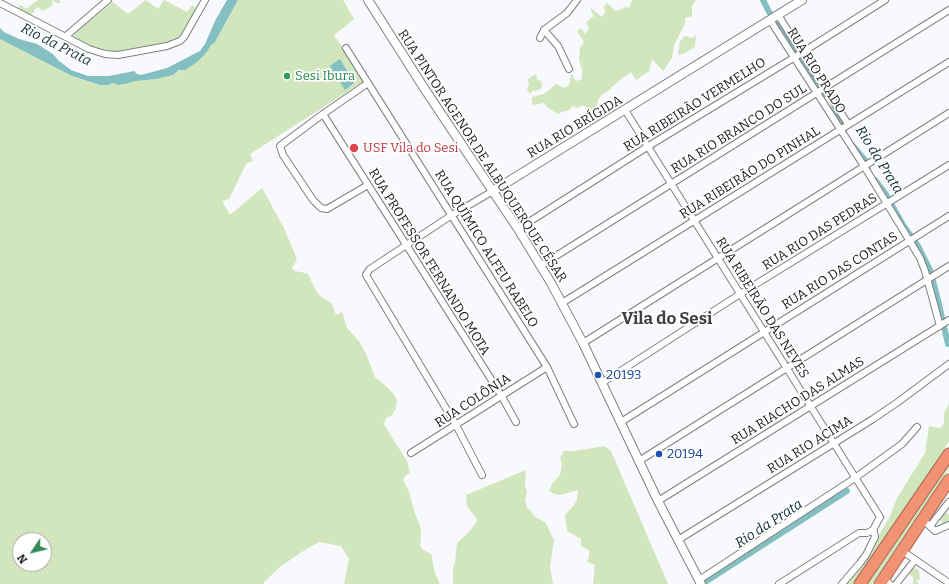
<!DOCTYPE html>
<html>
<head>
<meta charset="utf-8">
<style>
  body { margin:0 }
  #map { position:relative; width:949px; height:584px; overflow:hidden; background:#f8f9fc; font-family:Bitter,serif }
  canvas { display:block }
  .north { position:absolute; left:12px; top:532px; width:40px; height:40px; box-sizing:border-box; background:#fff; border:1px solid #a6a6a7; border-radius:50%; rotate:235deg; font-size:11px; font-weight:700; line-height:16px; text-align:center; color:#202022 }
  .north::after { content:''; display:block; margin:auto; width:14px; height:18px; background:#378859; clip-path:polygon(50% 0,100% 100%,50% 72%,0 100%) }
</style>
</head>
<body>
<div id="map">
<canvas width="949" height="584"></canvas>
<div class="north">N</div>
</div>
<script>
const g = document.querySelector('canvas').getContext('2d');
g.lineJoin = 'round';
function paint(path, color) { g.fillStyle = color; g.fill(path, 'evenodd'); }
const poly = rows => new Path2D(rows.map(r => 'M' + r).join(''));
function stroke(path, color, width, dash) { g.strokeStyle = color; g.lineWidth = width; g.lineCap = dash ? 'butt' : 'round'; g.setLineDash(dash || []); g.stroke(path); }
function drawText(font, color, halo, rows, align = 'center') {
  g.font = font + ' Bitter,serif'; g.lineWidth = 3.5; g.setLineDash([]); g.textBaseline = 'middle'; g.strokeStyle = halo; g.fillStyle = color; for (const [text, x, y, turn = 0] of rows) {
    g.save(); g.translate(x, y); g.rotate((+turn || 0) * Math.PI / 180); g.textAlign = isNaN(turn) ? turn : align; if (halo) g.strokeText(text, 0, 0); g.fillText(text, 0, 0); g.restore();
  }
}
const green = poly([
  [38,0,59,0,61,3,57,3,52,0,53,5,43,11,37,7,30,17,16,9,21,5,26,9],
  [146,0,158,9,164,0,187,12,192,5,198,9,176,41,118,53,105,52,89,48,73,37,78,30,113,2,128,14],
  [238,0,343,0,354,19,334,35,364,81,250,154,253,161,246,164,229,199,222,201,230,215,262,188,284,228,297,259,292,268,294,271,301,272,308,274,314,287,319,295,332,304,336,315,342,312,347,328,359,341,366,354,375,377,389,389,395,396,397,402,395,410,392,415,385,419,386,421,383,423,407,461,410,473,405,476,403,480,409,492,415,514,420,525,421,534,420,546,423,550,431,554,435,573,440,584,344,584,349,559,341,546,319,542,300,553,280,567,264,582,264,584,0,584,0,39,72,76,100,85,108,85,113,83,118,85,125,84,136,81,156,79,173,75,207,52,211,45,215,42],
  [20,540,44,540,44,564,20,564],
  [632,0,696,0,692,6,692,16,685,18,685,24,674,45,672,58,663,71,652,59,649,71,636,80,631,72,624,77,613,86,608,91,601,95,598,100,595,114,588,113,587,108,583,105,577,108,573,106,568,111,564,111,558,114,548,108,544,103,532,105,532,97,544,94,556,84,565,88,569,85,571,75,569,71,576,81,582,79,582,69,579,60,580,48,584,42,577,31,581,28,585,34,589,28,586,22,594,16,591,11,591,8,602,17,606,11,603,8,607,3,616,11,626,7,629,8],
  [696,34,695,47,683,54,678,55,680,41,685,36,693,38],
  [536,74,537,79,541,81,542,86,540,90,532,91,530,94,527,89,529,84,528,79],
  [949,404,949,441,927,480,855,584,844,584,865,559,890,516,897,498,925,453,929,426,941,428,944,422,944,413],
  [605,446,611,451,668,584,593,584,595,565,587,562,589,557,589,550,581,546,581,539,567,531,565,515,574,505,577,500,578,490,560,495,554,494,549,491,552,484,560,475,562,464,560,458,564,451,574,451],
  [949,458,949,469,906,534,872,584,864,584],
  [526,470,525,485,527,493,525,500,527,507,535,517,545,522,554,540,550,567,553,584,453,584,453,568,455,563,457,543,469,532,476,523,477,519,467,506,466,495],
  [944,510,947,513,949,514,949,522,946,522,943,524,940,519],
  [912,567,919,570,920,580,916,580,919,584,913,584,913,577,907,573]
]);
const water = poly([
  [227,0,238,0,215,42,211,45,207,52,197,62,185,70,179,70,173,75,156,79,136,81,125,84,118,85,113,83,108,85,100,85,72,76,0,39,0,28,4,32,19,39,37,44,53,54,59,61,71,70,88,76,109,76,134,71,137,74,141,75,167,68,200,51,205,44,215,21],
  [340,59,354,83,345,90,330,66]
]);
const canal = poly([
  [763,0,769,12,778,21,822,96],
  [829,109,837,116,844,132],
  [852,145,865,160,868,169],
  [875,180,885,193,903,225,918,246,930,270,938,300,948,344],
  [705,582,847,491]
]);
const street = poly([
  [0,3,89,49,105,54,118,55,167,46,180,41,184,37,205,0],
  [778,15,848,124],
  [770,20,864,166,920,258,925,271,940,326],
  [544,30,558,46,569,69],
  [66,36,108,0],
  [540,38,544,30,567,13,577,0],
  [346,48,547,367,574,424],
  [625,110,880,517,873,530],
  [323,114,407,246,501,395,516,422],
  [368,185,327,209,321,208,313,200,283,155,280,146,323,114,368,83],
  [518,229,647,147,795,57,885,0],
  [540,266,949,10],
  [562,303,949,62],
  [583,343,949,113],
  [602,383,740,294,949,165],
  [621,422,949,216],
  [411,453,547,367],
  [639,461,949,266],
  [482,475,456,425,366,275,367,273,370,269,452,215,493,191],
  [658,501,949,320],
  [922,519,935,531,949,525],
  [930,526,949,502],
  [678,540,873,419,898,402,949,364],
  [901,550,949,583],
  [884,578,890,584],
  [699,580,855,478,902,444,917,427],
  [779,584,859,533,867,533,873,530,874,532,875,537,866,555,860,563,842,584],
  [896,584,915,560]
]);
const secondary = poly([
  [368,0,424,88,518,229,551,283,583,343,658,501,701,584],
  [493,191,802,0]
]);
const highway = poly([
  [860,584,949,454],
  [880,584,949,480]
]);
const markers = [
  [287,76,4,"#2e9e5b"],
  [354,148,5,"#e0444e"],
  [598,375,4,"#1a4fb4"],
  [659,454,4,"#1a4fb4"]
];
const streetNames = [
  ["RUA RIO PRADO",816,71,58],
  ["RUA RIBEIRÃO VERMELHO",695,105,-32],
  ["RUA RIO BRÍGIDA",575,127,-31],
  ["RUA RIO BRANCO DO SUL",739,129,-32],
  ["RUA PINTOR AGENOR DE ALBUQUERQUE CÉSAR",482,156,57],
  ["RUA RIBEIRÃO DO PINHAL",750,173,-32],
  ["RUA RIO DAS PEDRAS",820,232,-32],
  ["RUA QUÍMICO ALFEU RABELO",486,249,58],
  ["RUA PROFESSOR FERNANDO MOTA",429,262,58],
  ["RUA RIO DAS CONTAS",840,271,-32],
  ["RUA RIBEIRÃO DAS NEVES",762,308,58],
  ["RUA COLÔNIA",473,401,-33],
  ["RUA RIACHO DAS ALMAS",798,401,-32],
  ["RUA RIO ACIMA",810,445,-32]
];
const leisureNames = [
  ["Sesi Ibura",295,76]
];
const healthNames = [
  ["USF Vila do Sesi",363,148]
];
const transitNames = [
  ["20193",606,375],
  ["20194",667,454]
];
const waterNames = [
  ["Rio da Prata",56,45,27],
  ["Rio da Prata",879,160,58],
  ["Rio da Prata",769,524,-33]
];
const districtNames = [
  ["Vila do Sesi",667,319]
];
paint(green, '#d1e6bc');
paint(water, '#84bfc1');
stroke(canal, '#84bfc1', 6);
stroke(street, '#7f8083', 8);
stroke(secondary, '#7f8083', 10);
stroke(highway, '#a86a56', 13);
stroke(street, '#fff', 6);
stroke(secondary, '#fff', 8);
stroke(highway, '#f19272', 11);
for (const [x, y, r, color] of markers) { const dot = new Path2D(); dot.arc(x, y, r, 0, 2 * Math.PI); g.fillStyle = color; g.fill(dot); stroke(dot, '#fff', 1.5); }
drawText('13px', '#202022', '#fff', streetNames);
drawText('13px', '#27864d', '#fff', leisureNames, 'left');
drawText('13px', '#be3a42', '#fff', healthNames, 'left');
drawText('13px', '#164399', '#fff', transitNames, 'left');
drawText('italic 14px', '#112f31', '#fff', waterNames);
drawText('bold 17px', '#3e3f42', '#fff', districtNames);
</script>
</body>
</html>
